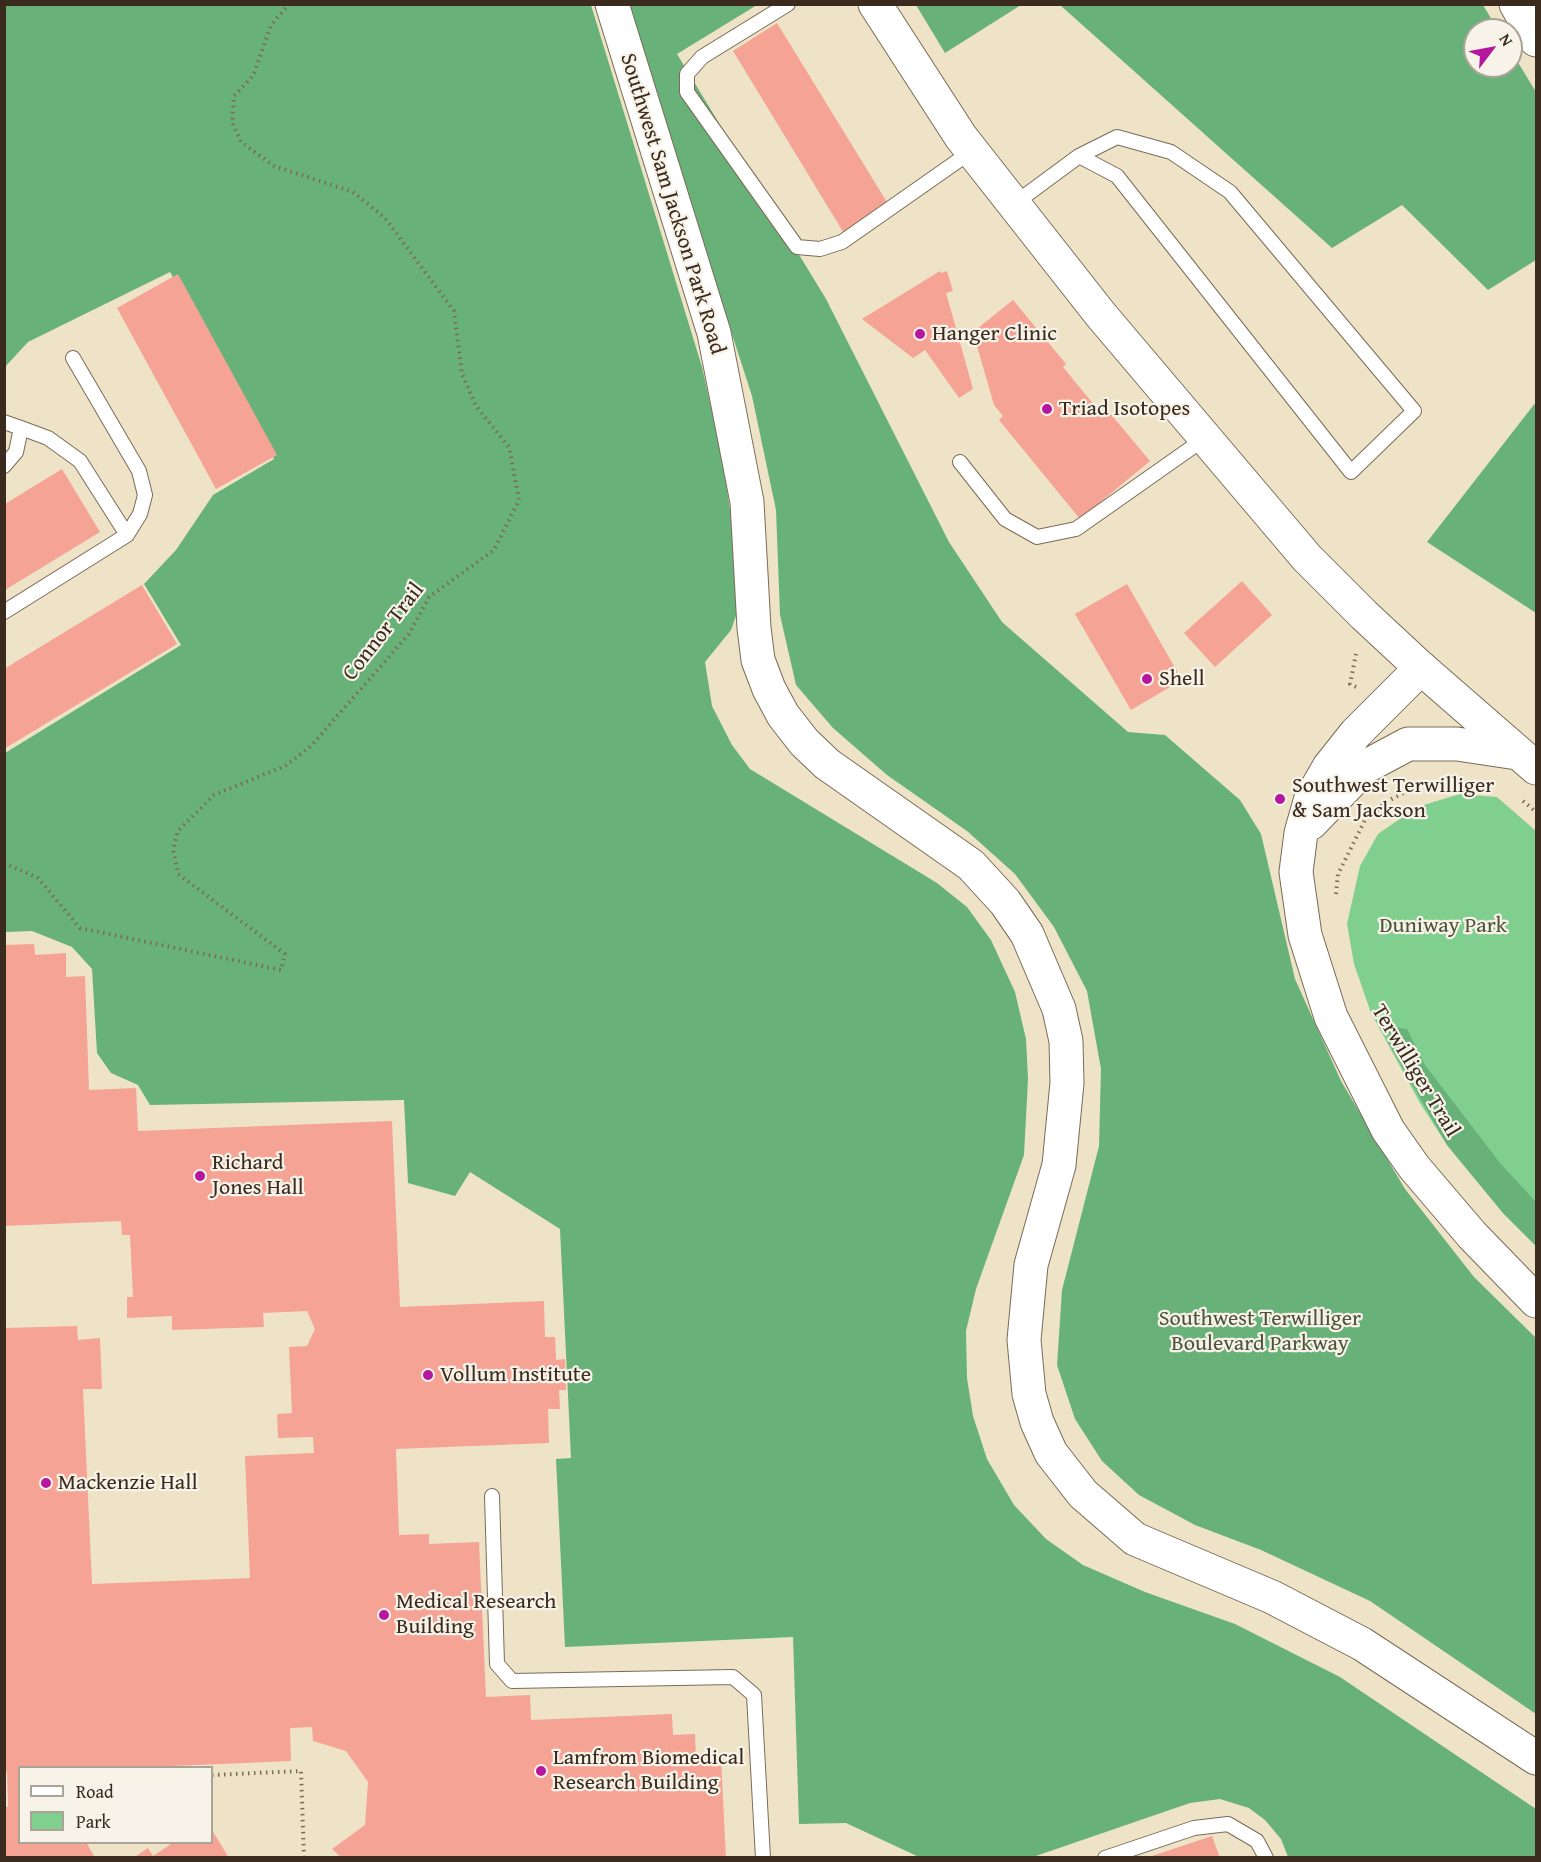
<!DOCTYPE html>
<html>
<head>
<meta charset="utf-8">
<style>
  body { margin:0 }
  #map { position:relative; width:1541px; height:1862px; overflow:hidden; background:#eee3c6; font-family:"Gentium Book Plus",serif }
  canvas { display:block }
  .frame { position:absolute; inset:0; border:6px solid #3b2a1e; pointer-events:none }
  .legend { position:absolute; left:18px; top:1766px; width:195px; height:78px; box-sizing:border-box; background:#f7f3e8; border:2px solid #aca397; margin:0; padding:8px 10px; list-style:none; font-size:18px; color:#3b2a1e }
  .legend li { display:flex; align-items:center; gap:12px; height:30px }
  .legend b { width:30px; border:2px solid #aca397 }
  .north { position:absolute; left:1463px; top:18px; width:60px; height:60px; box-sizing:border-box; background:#f7f3e8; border:2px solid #aca397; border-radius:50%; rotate:58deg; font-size:16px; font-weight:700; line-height:24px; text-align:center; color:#3b2a1e }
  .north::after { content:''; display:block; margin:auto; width:21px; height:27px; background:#b5179e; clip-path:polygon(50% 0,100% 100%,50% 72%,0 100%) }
</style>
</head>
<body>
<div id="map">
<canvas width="1541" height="1862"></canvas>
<div class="frame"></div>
<ul class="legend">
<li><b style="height:8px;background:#fff"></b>Road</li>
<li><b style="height:16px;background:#81cf8f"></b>Park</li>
</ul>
<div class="north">N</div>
</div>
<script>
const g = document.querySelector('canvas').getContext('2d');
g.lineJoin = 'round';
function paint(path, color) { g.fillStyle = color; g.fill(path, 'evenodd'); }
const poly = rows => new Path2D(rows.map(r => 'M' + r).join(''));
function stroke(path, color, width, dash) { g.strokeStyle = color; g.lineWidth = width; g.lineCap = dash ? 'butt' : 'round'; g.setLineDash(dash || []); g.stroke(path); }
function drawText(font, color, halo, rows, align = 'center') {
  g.font = font + ' "Gentium Book Plus",serif'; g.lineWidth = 4.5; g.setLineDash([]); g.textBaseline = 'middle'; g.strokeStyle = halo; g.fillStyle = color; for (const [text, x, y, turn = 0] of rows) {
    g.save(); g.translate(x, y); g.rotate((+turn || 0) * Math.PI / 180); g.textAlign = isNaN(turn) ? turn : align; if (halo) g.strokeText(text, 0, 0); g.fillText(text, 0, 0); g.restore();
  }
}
const green = poly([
  [1460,794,1497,797,1536,831,1536,1246,1503,1213,1447,1145,1420,1103,1371,1013,1354,964,1347,924,1360,866,1378,834,1417,807]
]);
const forest = poly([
  [5,5,591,5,702,367,722,456,733,529,737,613,731,630,705,662,712,706,732,745,750,769,937,883,967,907,991,940,1015,992,1026,1039,1028,1079,1024,1155,976,1289,966,1331,967,1378,973,1416,987,1459,1014,1505,1046,1539,1083,1565,1145,1592,1235,1624,1340,1677,1536,1809,1536,1857,1288,1857,1281,1839,1265,1820,1249,1808,1220,1799,1190,1803,1033,1857,919,1857,846,1823,799,1824,793,1637,565,1647,556,1459,571,1458,560,1229,470,1172,455,1196,408,1183,404,1100,150,1105,138,1085,111,1073,97,1053,92,969,72,947,32,931,5,932,5,753,181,645,144,584,176,550,213,495,274,459,170,272,28,342,5,367],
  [629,5,757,5,677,54,826,299,949,542,1002,622,1128,732,1165,735,1240,800,1261,834,1295,979,1341,1081,1405,1189,1474,1277,1536,1338,1536,1714,1370,1601,1261,1550,1195,1525,1139,1495,1102,1461,1075,1419,1057,1365,1062,1290,1099,1146,1101,1069,1087,991,1054,927,1015,874,967,831,887,775,833,728,796,685,780,615,776,510,752,396,640,50],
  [916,5,1021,5,945,53],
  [1060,5,1483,5,1498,30,1475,30,1475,66,1511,66,1511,51,1536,92,1536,260,1488,290,1402,205,1332,248],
  [1536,402,1536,613,1427,542],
  [1394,1027,1407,1029,1425,1065,1500,1163,1536,1202,1536,1246,1503,1213,1447,1145,1388,1042,1389,1032]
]);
const building = poly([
  [777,23,890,207,845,235,733,51],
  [940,271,941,273,947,271,953,291,946,293,973,389,959,398,925,350,913,358,862,319],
  [178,274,277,455,216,489,117,308],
  [1013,300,1066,364,1063,367,1104,417,1109,412,1150,461,1080,519,999,420,1003,416,994,405,973,332],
  [62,469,100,532,5,590,5,504],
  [1242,581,1272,615,1215,667,1184,633],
  [1127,584,1182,680,1131,710,1075,614],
  [142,585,177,644,4,749,4,669],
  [34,944,35,955,66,953,66,977,85,976,89,1090,136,1088,138,1131,392,1121,400,1307,544,1301,545,1337,555,1337,556,1360,565,1359,566,1390,559,1390,560,1409,548,1409,549,1443,396,1449,399,1535,429,1534,429,1544,479,1542,486,1697,530,1695,531,1720,672,1714,673,1735,695,1734,696,1759,721,1758,726,1858,342,1858,332,1849,365,1825,368,1782,346,1751,313,1741,312,1727,290,1728,291,1761,125,1768,20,1768,20,1842,86,1842,95,1858,4,1858,4,1808,8,1806,7,1772,4,1772,4,1328,77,1326,78,1340,100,1338,102,1389,83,1389,92,1584,250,1578,245,1456,314,1453,313,1437,278,1438,277,1414,292,1413,289,1347,307,1346,315,1329,307,1311,263,1313,264,1327,172,1330,172,1316,127,1318,127,1297,133,1297,130,1235,122,1235,121,1221,4,1226,4,945],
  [212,1830,229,1858,133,1858,148,1848,153,1856,174,1842,212,1842],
  [1212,1836,1220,1858,1149,1858,1149,1857]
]);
const path = poly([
  [1356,687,1350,684,1356,654],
  [1523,801,1536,812],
  [4,863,38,878,80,928,281,970,285,954,178,874,173,849,178,831,214,795,285,766,311,746,409,634,429,597,494,550,519,500,509,447,476,406,462,374,454,311,385,218,353,192,274,166,241,142,232,122,234,96,253,76,271,25,289,4],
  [1336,894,1338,874,1365,820,1386,802,1413,788,1433,781],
  [212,1775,301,1771,304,1858]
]);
const service = poly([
  [788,4,702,57,687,74,687,92,797,247,820,249,842,242,972,151],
  [1014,204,1079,156,1117,137,1171,152,1230,192,1414,411,1351,472,1117,176,1079,156],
  [4,422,21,428,16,452,4,466],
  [21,428,48,438,80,461,127,535],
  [960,462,1005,519,1037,537,1076,529,1204,439],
  [4,612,127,535,140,514,145,495,139,471,73,358],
  [492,1496,497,1664,512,1681,733,1677,754,1695,763,1858],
  [1105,1858,1194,1828,1228,1824,1257,1841,1266,1858]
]);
const tertiary = poly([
  [612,4,714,333,747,502,754,628,758,660,769,689,783,715,804,742,827,764,971,865,1005,902,1027,934,1059,1009,1066,1041,1067,1083,1059,1165,1031,1265,1024,1340,1029,1394,1037,1422,1051,1453,1083,1494,1135,1539,1272,1597,1362,1644,1536,1758],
  [875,4,961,137,1101,315,1307,558,1364,615,1421,668],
  [1516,4,1536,40]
]);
const secondary = poly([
  [1536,768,1421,668,1356,733,1329,767,1311,798,1301,833,1296,872,1305,935,1331,1017,1388,1130,1414,1167,1472,1235,1536,1301],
  [1311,823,1365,767,1408,744,1457,744,1517,753]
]);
const markers = [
  [920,334,6,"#b5179e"],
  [1047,409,6,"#b5179e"],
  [1147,679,6,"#b5179e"],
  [1280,799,6,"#b5179e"],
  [200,1176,6,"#b5179e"],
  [428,1375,6,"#b5179e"],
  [46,1483,6,"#b5179e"],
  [384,1615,6,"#b5179e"],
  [541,1771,6,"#b5179e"]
];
const streetNames = [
  ["Southwest Sam Jackson Park Road",672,204,73],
  ["Connor Trail",384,632,-52],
  ["Terwilliger Trail",1415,1071,59]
];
const poiNames = [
  ["Hanger Clinic",932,334],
  ["Triad Isotopes",1059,409],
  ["Shell",1159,679],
  ["Southwest Terwilliger",1292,786],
  ["& Sam Jackson",1292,811],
  ["Richard",212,1163],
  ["Jones Hall",212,1188],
  ["Vollum Institute",440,1375],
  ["Mackenzie Hall",58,1483],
  ["Medical Research",396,1602],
  ["Building",396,1627],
  ["Lamfrom Biomedical",553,1758],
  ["Research Building",553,1783]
];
const parkNames = [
  ["Duniway Park",1443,926],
  ["Southwest Terwilliger",1260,1319],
  ["Boulevard Parkway",1260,1344]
];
paint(green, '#81cf8f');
paint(forest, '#68b27a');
paint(building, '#f5a395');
stroke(service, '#7a6b59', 16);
stroke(tertiary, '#7a6b59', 35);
stroke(secondary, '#7a6b59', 35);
stroke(path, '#7a6b59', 4, [1.5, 4.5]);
stroke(service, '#fff', 14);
stroke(tertiary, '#fff', 33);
stroke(secondary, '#fff', 33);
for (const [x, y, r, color] of markers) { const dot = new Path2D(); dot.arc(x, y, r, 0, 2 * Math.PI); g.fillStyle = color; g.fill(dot); stroke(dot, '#f7f3e8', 2); }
drawText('22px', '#3b2a1e', '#f7f3e8', streetNames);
drawText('22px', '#3b2a1e', '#f7f3e8', poiNames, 'left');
drawText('22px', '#4c533a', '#f7f3e8', parkNames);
</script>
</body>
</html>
